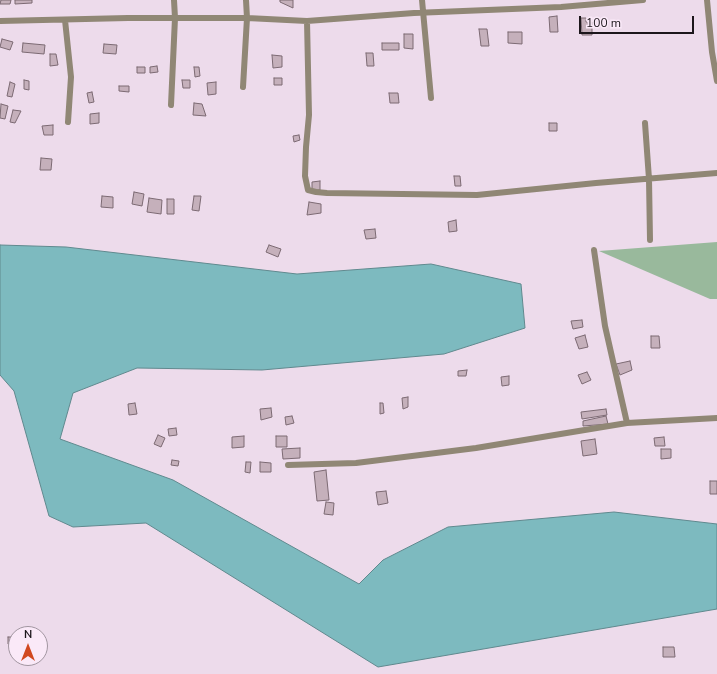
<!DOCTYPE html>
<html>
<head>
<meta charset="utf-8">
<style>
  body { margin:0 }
  #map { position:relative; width:717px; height:674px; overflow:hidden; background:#eddbeb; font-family:"Nunito Sans",sans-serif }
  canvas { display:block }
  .north { position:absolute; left:8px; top:626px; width:40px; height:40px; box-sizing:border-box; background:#fae9f8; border:1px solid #a195a0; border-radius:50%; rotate:0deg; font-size:11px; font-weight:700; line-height:16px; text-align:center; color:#1c161b }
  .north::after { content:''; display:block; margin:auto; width:14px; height:18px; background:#d14820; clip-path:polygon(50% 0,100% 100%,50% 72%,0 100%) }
  .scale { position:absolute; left:579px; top:16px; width:115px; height:18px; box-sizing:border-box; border:2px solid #1c161b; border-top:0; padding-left:5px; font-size:12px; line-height:14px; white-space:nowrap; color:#1c161b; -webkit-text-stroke:3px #fae9f8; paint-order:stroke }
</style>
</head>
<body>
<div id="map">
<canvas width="717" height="674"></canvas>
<div class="north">N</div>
<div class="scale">100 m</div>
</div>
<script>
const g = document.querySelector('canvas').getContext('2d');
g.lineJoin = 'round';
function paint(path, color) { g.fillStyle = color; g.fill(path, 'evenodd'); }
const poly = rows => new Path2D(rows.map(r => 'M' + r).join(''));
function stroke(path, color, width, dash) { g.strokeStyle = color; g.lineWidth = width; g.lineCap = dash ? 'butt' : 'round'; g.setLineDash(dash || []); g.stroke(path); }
const green = poly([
  [717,242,717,299,710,299,599,251]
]);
const water = poly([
  [0,245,66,247,297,274,431,264,521,284,525,328,444,354,262,370,137,368,73,393,60,439,173,480,359,584,383,560,448,527,614,512,717,524,717,609,378,667,146,523,73,527,49,516,14,391,0,375,0,245]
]);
const building = poly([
  [1,0,11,0,10,4,0,4,1,0],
  [15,0,32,0,32,3,15,4,15,0],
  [280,0,293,0,293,8,280,2,280,0],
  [557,16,558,32,550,32,549,17,557,16],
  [581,18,586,18,586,22,592,22,592,35,582,35,581,18],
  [479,29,487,29,489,46,481,46,479,29],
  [508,32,522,32,522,44,508,43,508,32],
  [404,34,413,34,413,49,404,48,404,34],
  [2,39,13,42,10,50,0,47,2,39],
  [23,43,45,45,44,54,22,52,23,43],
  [382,43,399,43,399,50,382,50,382,43],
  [104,44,117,45,116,54,103,53,104,44],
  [366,53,373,53,374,66,367,66,366,53],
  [50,54,56,54,58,65,50,66,50,54],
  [272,55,282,56,282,67,273,68,272,55],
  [157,66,158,72,150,73,150,67,157,66],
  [137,67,145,67,145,73,137,73,137,67],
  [194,67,199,67,200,76,195,77,194,67],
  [274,78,282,78,282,85,274,85,274,78],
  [24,80,29,81,29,90,24,89,24,80],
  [182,80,190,80,190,88,183,88,182,80],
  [10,82,15,84,12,97,7,96,10,82],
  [216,82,216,94,208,95,207,83,216,82],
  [119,86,129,86,129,92,119,91,119,86],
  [92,92,94,102,89,103,87,93,92,92],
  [389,93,398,93,399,103,390,103,389,93],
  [194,103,202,104,206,116,193,115,194,103],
  [1,104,8,106,5,119,0,118,1,104],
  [13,110,21,111,15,123,10,122,13,110],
  [99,113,99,123,90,124,90,114,99,113],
  [549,123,557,123,557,131,549,131,549,123],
  [53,125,53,135,44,135,42,126,53,125],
  [299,135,300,140,294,142,293,136,299,135],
  [41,158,52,159,51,170,40,170,41,158],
  [454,176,460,176,461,186,455,186,454,176],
  [320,181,320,190,312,190,312,182,320,181],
  [134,192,144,194,142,206,132,204,134,192],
  [102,196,113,197,113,208,101,207,102,196],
  [194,196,201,196,199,211,192,210,194,196],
  [149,198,162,200,161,214,147,212,149,198],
  [167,199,174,199,174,214,167,214,167,199],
  [309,202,321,204,321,213,307,215,309,202],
  [456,220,457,231,449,232,448,222,456,220],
  [375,229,376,238,366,239,364,230,375,229],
  [269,245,281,249,278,257,266,252,269,245],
  [582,320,583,327,573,329,571,321,582,320],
  [585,335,588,347,579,349,575,338,585,335],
  [651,336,659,336,660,348,651,348,651,336],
  [630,361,632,370,620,375,616,364,630,361],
  [467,370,466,376,458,376,458,371,467,370],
  [587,372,591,380,582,384,578,375,587,372],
  [509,376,509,385,502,386,501,377,509,376],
  [408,397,408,407,403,409,402,398,408,397],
  [135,403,137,414,129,415,128,404,135,403],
  [380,403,383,403,384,413,380,414,380,403],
  [271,408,272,417,261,420,260,409,271,408],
  [606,409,607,415,582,419,581,412,606,409],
  [292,416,294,423,286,425,285,417,292,416],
  [606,416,608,424,583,426,583,421,606,416],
  [176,428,177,435,169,436,168,429,176,428],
  [158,435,165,438,161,447,154,444,158,435],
  [244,436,244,447,232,448,232,437,244,436],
  [276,436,287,436,287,447,276,447,276,436],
  [664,437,665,446,655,446,654,438,664,437],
  [595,439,597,454,583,456,581,441,595,439],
  [300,448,300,458,283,459,282,449,300,448],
  [661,449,671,449,671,458,661,459,661,449],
  [172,460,179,461,178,466,171,465,172,460],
  [246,462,251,462,250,473,245,472,246,462],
  [260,462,271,463,271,472,260,472,260,462],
  [326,470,329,500,317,501,314,472,326,470],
  [710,481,717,481,717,494,710,494,710,481],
  [386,491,388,503,378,505,376,492,386,491],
  [326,502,334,503,333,515,324,514,326,502],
  [8,637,16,637,16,644,8,644,8,637],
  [663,647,674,647,675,657,663,657,663,647]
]);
const minor = poly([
  [422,0,431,98],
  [707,0,712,52,717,81],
  [65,20,71,77,68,122],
  [0,21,128,18,247,18,307,21,414,13,561,7,643,0],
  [307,21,309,115,306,147,305,176,308,190,316,192,327,193,477,195,596,183,717,173],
  [243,87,247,18,246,0],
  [171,105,175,18,174,0],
  [645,123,649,179,650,240],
  [594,250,605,326,627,423],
  [288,465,356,463,476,448,627,423,717,418]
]);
paint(green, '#99b99c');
paint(water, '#7dbabf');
stroke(water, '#60898e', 1);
paint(building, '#c5b0bb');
stroke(building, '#7c6a73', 1);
stroke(minor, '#908775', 6);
</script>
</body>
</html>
